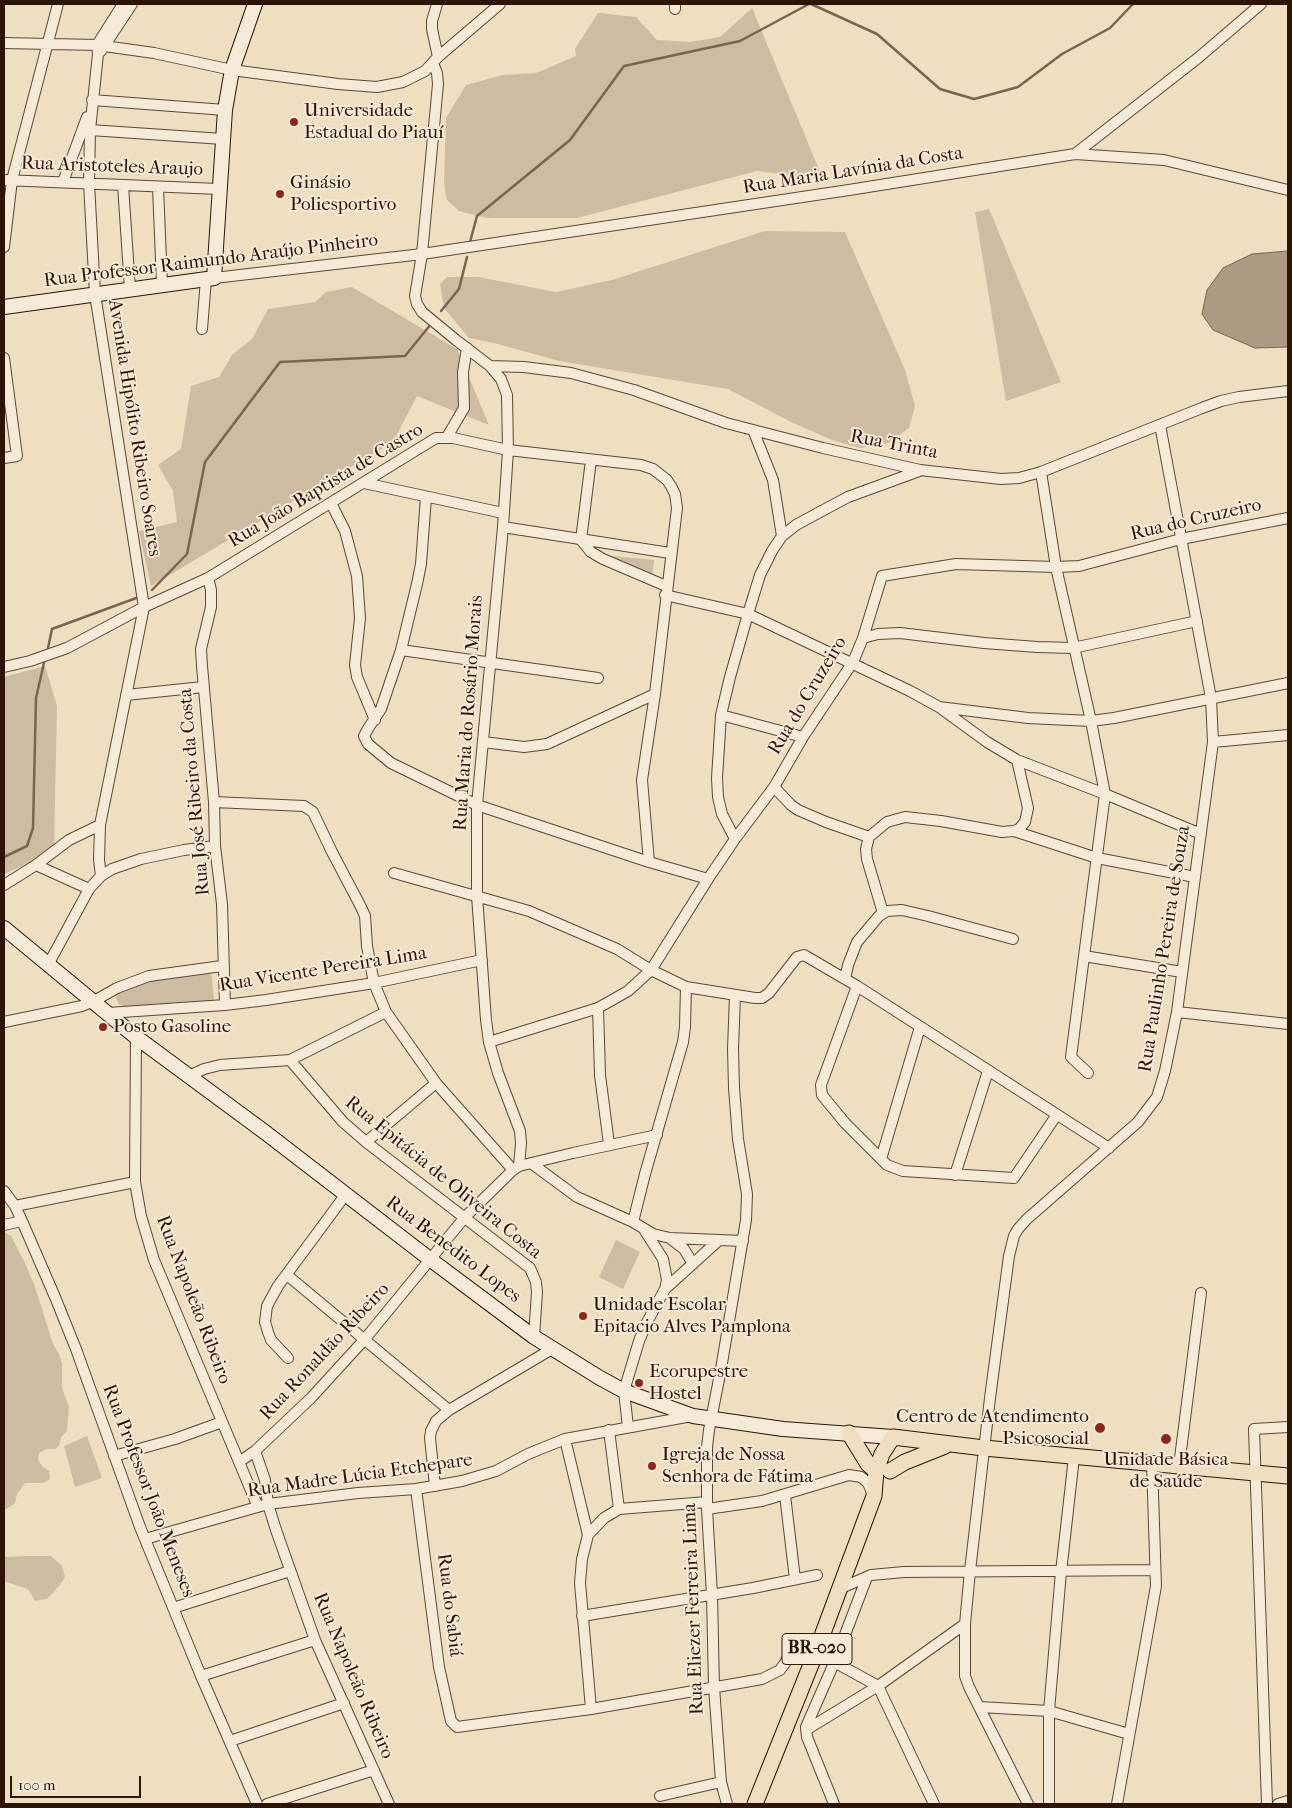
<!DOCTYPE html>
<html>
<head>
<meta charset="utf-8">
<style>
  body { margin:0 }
  #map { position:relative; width:1292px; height:1808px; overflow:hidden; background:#eedfc1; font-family:"IM FELL French Canon",serif }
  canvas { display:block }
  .frame { position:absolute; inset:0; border:5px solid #2c1407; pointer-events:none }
  .scale { position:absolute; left:10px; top:1776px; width:131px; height:22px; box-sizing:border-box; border:2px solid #2c1407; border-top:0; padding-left:6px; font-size:15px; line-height:18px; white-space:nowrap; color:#2c1407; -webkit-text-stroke:4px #f4ead7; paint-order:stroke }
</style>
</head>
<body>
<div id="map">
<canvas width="1292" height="1808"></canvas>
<div class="frame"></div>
<div class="scale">100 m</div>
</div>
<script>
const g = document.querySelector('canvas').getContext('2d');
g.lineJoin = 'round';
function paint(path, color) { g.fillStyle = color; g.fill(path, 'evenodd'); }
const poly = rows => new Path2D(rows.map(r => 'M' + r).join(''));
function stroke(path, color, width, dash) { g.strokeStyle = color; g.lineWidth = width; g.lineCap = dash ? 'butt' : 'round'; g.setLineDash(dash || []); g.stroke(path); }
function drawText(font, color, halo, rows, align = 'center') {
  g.font = font + ' "IM FELL French Canon",serif'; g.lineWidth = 4; g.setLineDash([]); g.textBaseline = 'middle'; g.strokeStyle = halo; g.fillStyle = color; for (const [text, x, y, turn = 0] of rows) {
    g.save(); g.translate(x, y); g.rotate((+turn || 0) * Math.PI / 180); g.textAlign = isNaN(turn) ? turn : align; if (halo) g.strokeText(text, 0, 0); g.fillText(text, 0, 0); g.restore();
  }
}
const green = poly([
  [752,8,823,179,757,171,577,218,487,218,459,211,447,200,444,183,446,118,466,85,503,75,536,73,576,56,575,49,598,13,636,17,657,40,690,42,720,37],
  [989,209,1061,382,1006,401,975,212],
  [765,231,845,232,905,370,915,406,909,428,889,443,860,448,832,440,791,422,728,389,559,361,498,344,469,338,444,308,440,284,447,277,478,277,556,292,612,280],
  [352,287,457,349,489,425,417,396,393,442,151,586,139,531,177,522,173,491,158,465,181,449,191,386,219,377,232,355,252,339,268,309,315,302,326,292],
  [592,554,654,560,652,578],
  [45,666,57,706,54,852,4,874,4,677],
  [209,974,212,976,214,1000,209,1001,125,1007,119,1004,116,998,118,993,124,988,161,979],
  [4,1232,11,1236,25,1263,35,1287,53,1344,59,1354,62,1364,62,1388,69,1407,67,1431,61,1437,59,1446,55,1449,46,1449,39,1453,38,1460,43,1467,49,1471,50,1479,43,1483,25,1483,17,1494,15,1503,5,1510,4,1509],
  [616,1240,640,1252,623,1289,599,1277],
  [87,1436,102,1478,75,1487,64,1446],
  [27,1556,51,1556,62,1566,65,1577,59,1586,47,1599,35,1601,28,1589,4,1581,4,1557]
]);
const water = poly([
  [1288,251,1288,347,1255,348,1213,330,1202,314,1207,290,1223,268,1252,254,1288,251]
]);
const stream = poly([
  [811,4,877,34,940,89,974,99,1018,87,1062,54,1110,28,1133,4],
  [470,242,477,216,570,140,624,66,740,41,809,4],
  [441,311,459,289,467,257],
  [152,590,187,554,205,462,280,362,405,356,431,324],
  [48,648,52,629,139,597],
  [4,857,27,846,33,828,36,698,44,663]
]);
const street = poly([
  [437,4,432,21,432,29,438,57],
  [675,4,675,9],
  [4,43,97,45,154,53,232,70,338,84,377,87,403,82,425,71,438,57,500,4],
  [101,51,132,4],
  [433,63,437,73,438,84,422,254,415,296,417,304,422,312,456,340,490,366,501,379,507,395,508,450,503,527,477,805,477,896,486,1020,489,1042,498,1073,520,1131,521,1143,519,1166],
  [92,100,225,110],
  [90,130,223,139],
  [1075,154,1198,58,1261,4],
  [4,180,219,189],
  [63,182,87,117],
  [123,185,130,289],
  [158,187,162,284],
  [4,247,12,180,58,4],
  [214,278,422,254,849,190,1075,154,1164,160,1288,190],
  [202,329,206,279],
  [4,358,17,456,4,458],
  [490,366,524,367,571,373,634,390,726,423,823,448,920,470,1001,479,1019,478,1041,472,1202,408,1221,401,1239,397,1288,391],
  [753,430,773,480,782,536],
  [447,437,464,408,463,372,467,348],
  [591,460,581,540,591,552,603,559,666,586],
  [1041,472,1056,567,1091,721,1105,794,1201,834],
  [364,483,503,513],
  [426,497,421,564,417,584,401,650,381,709,369,727,364,736,368,744,391,763,477,805,649,862,708,879],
  [331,503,345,531,357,576,360,618,355,665,357,677,375,720],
  [503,527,670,553],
  [208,578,211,590,211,607,201,649,202,666,214,802,215,846,222,904,225,1005],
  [665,595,748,614,910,691,939,707,987,742,1017,760,1105,794,1071,1057,1088,1073],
  [863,638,878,634,900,633,984,643,1037,647,1073,648,1197,621],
  [401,650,598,678],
  [4,667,30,661,67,648,144,607,208,578,436,438,453,438,508,450,641,465,653,469,667,480,671,486,675,494,677,508,655,694,642,780,649,862],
  [126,695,203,687],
  [939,707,1028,718,1091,721,1114,718,1288,683],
  [721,715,803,737],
  [483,742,524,747,547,744,655,694],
  [1213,742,1288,735],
  [774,787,791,805,798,810,826,822,869,837],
  [214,802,304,806,313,812,332,852,361,907,365,916,367,946,374,983,386,1012,436,1083,513,1170],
  [1014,831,1097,858,1195,877],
  [735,839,722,814,718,797,717,778,721,715,730,677,748,614,760,575,772,551,782,536,796,525,818,513,848,497,919,471],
  [36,865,69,840,100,825],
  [394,873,529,911,617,949,651,970,686,987,755,998,762,998,769,993,797,957,804,955,857,986],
  [101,876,99,860,100,825,144,607,95,294,89,183,90,130,98,54,97,45,123,4],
  [4,885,36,865,89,889],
  [883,913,867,859,866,849,869,837,887,822,905,817,941,821,1002,832,1014,831,1019,829,1025,822,1028,808,1017,760],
  [1084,956,1182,972],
  [48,965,89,889,101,876,112,869,141,859,184,850,215,846],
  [845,979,848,965,857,942,879,916,887,911,902,910,928,916,1013,939],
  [598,1008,600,1075,609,1144],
  [1177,1012,1288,1024],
  [108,1013,225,1005,266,1000,374,983,482,960],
  [4,1022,82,1006,94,1001,117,988,149,976,222,966],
  [136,1037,135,1182,141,1216,154,1260,258,1507],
  [489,1042,598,1008,628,991,651,970,708,879,735,839,774,787,803,737,853,662,863,638,882,576,956,564,1056,567,1079,566,1181,539,1288,518],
  [290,1060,343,1122,366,1142,530,1268,536,1282,537,1292,534,1337],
  [189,1076,204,1069,220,1065,290,1060,386,1012],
  [1056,1116,1014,1178,903,1171,887,1165,845,1123,822,1095,821,1085,857,986,1109,1148],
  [366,1142,436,1083],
  [881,1159,920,1027],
  [531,1163,577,1197,633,1222,653,1234,670,1238,743,1241],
  [955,1175,988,1071],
  [4,1191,15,1206,22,1221,55,1297,76,1349,140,1527,201,1676,257,1804],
  [15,1206,135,1182],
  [633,1222,645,1174,683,1042,685,1027,686,987],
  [4,1225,22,1221],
  [671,1239,684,1249,693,1264],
  [287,1275,449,1410],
  [665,1289,718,1241],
  [288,1358,271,1340,268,1332,265,1322,267,1306,278,1286,346,1194],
  [628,1427,624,1391,639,1341,646,1324,665,1289,667,1280,663,1259,645,1231],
  [609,1430,619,1509],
  [565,1439,588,1535,582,1559,580,1583,591,1709],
  [255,1451,265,1480,268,1504,276,1530,315,1640,389,1804],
  [114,1456,175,1439,222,1422],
  [239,1462,255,1451,311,1398,364,1340,465,1217,513,1170,519,1166,573,1153,657,1135],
  [1179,1466,1201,1293],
  [435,1486,430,1438,431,1431,436,1421,449,1410,552,1349],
  [416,1489,439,1667,451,1721,457,1727,591,1709,762,1679,780,1670,785,1663,791,1651],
  [785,1495,795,1579],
  [707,1509,762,1501,849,1475,861,1477,868,1483,873,1495],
  [588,1535,604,1518,619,1509,707,1502],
  [145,1539,268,1504,358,1493,416,1489,462,1481,496,1471,528,1454,565,1439,692,1416],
  [839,1589,871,1575,904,1572,1155,1570],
  [173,1608,290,1571],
  [582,1616,753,1588,817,1575],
  [816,1652,878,1686,934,1804],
  [201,1676,315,1640],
  [980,1707,1049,1711,1129,1734],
  [806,1730,878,1686,965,1624],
  [230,1741,344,1703],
  [660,1796,721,1782],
  [267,1804,374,1770],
  [727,1804,721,1782,714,1687,712,1595,707,1509,707,1447,709,1430,721,1369,746,1220,747,1194,738,1139,734,1088,733,1049,735,995],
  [834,1804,807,1737,806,1727,835,1661,867,1577],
  [1028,1804,969,1687,965,1676,965,1624,970,1571,990,1398,1009,1256,1014,1236,1018,1229,1027,1219,1138,1122,1157,1097,1165,1071,1177,1012,1213,742,1211,698,1160,425],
  [1049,1804,1049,1711,1061,1572,1074,1457],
  [1117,1804,1156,1586,1152,1463],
  [1267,1804,1254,1429,1288,1427],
  [1278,1804,1288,1801]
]);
const secondary = poly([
  [4,307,214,278,225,110,232,70,255,4],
  [4,928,136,1037,266,1133,431,1260,534,1337,600,1378,624,1391,693,1416,783,1429,893,1437]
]);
const primary = poly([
  [849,1433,868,1464,876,1471],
  [893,1437,984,1448,1288,1476],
  [890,1471,905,1462,945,1446],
  [755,1804,816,1652,874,1496,876,1471,882,1454,893,1437]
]);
const markers = [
  [294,122,5,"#8f2418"],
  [280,194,5,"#8f2418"],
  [103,1027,5,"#8f2418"],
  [583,1316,5,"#8f2418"],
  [639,1383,5,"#8f2418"],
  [1100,1428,6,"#8f2418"],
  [1166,1439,6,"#8f2418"],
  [652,1466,5,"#8f2418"]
];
const shields = [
  [817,1649,70]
];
const shieldNames = [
  ["BR-020",817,1649]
];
const poiNames = [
  ["Universidade",304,111],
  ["Estadual do Piauí",304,133],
  ["Ginásio",290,183],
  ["Poliesportivo",290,205],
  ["Posto Gasoline",113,1027],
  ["Unidade Escolar",593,1305],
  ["Epitacio Alves Pamplona",593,1327],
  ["Ecorupestre",649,1372],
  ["Hostel",649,1394],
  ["Centro de Atendimento",1089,1417,"right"],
  ["Psicosocial",1089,1439,"right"],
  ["Igreja de Nossa",662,1455],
  ["Senhora de Fátima",662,1477],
  ["Unidade Básica",1166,1460,"center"],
  ["de Saúde",1166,1482,"center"]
];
const streetNames = [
  ["Rua Aristoteles Araujo",112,167,2],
  ["Rua Maria Lavínia da Costa",853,171,-9],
  ["Rua Professor Raimundo Araújo Pinheiro",211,261,-7],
  ["Avenida Hipólito Ribeiro Soares",134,428,81],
  ["Rua Trinta",894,445,11],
  ["Rua João Baptista de Castro",326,486,-31],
  ["Rua do Cruzeiro",1196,520,-13],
  ["Rua do Cruzeiro",808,696,-59],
  ["Rua Maria do Rosário Morais",469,713,-86],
  ["Rua José Ribeiro da Costa",195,792,-95],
  ["Rua Paulinho Pereira de Souza",1165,949,-81],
  ["Rua Vicente Pereira Lima",323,970,-9],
  ["Rua Epitácia de Oliveira Costa",443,1178,39],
  ["Rua Benedito Lopes",453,1250,37],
  ["Rua Napoleão Ribeiro",193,1300,69],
  ["Rua Ronaldão Ribeiro",325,1352,-47],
  ["Rua Madre Lúcia Etchepare",360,1476,-8],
  ["Rua Professor João Meneses",148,1491,69],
  ["Rua do Sabiá",449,1605,83],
  ["Rua Eliezer Ferreira Lima",694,1609,-92],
  ["Rua Napoleão Ribeiro",353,1676,67]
];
paint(green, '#cdbca1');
paint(water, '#ac9a82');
stroke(water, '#796451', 1);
stroke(stream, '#796451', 2.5);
stroke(street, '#5c4736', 12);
stroke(secondary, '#2c1407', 16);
stroke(primary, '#2c1407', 17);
stroke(street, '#f4ead7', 10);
stroke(secondary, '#f4ead7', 14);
stroke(primary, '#eedfc1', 15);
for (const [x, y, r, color] of markers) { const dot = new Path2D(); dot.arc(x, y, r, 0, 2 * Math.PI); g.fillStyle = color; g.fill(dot); stroke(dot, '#f4ead7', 2); }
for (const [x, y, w] of shields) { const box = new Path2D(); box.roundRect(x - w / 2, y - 15.5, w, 31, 4); g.fillStyle = '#f4ead7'; g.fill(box); stroke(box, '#2c1407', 1); }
drawText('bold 18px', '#2c1407', null, shieldNames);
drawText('19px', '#2c1407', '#f4ead7', poiNames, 'left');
drawText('19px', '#2c1407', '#f4ead7', streetNames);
</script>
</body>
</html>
